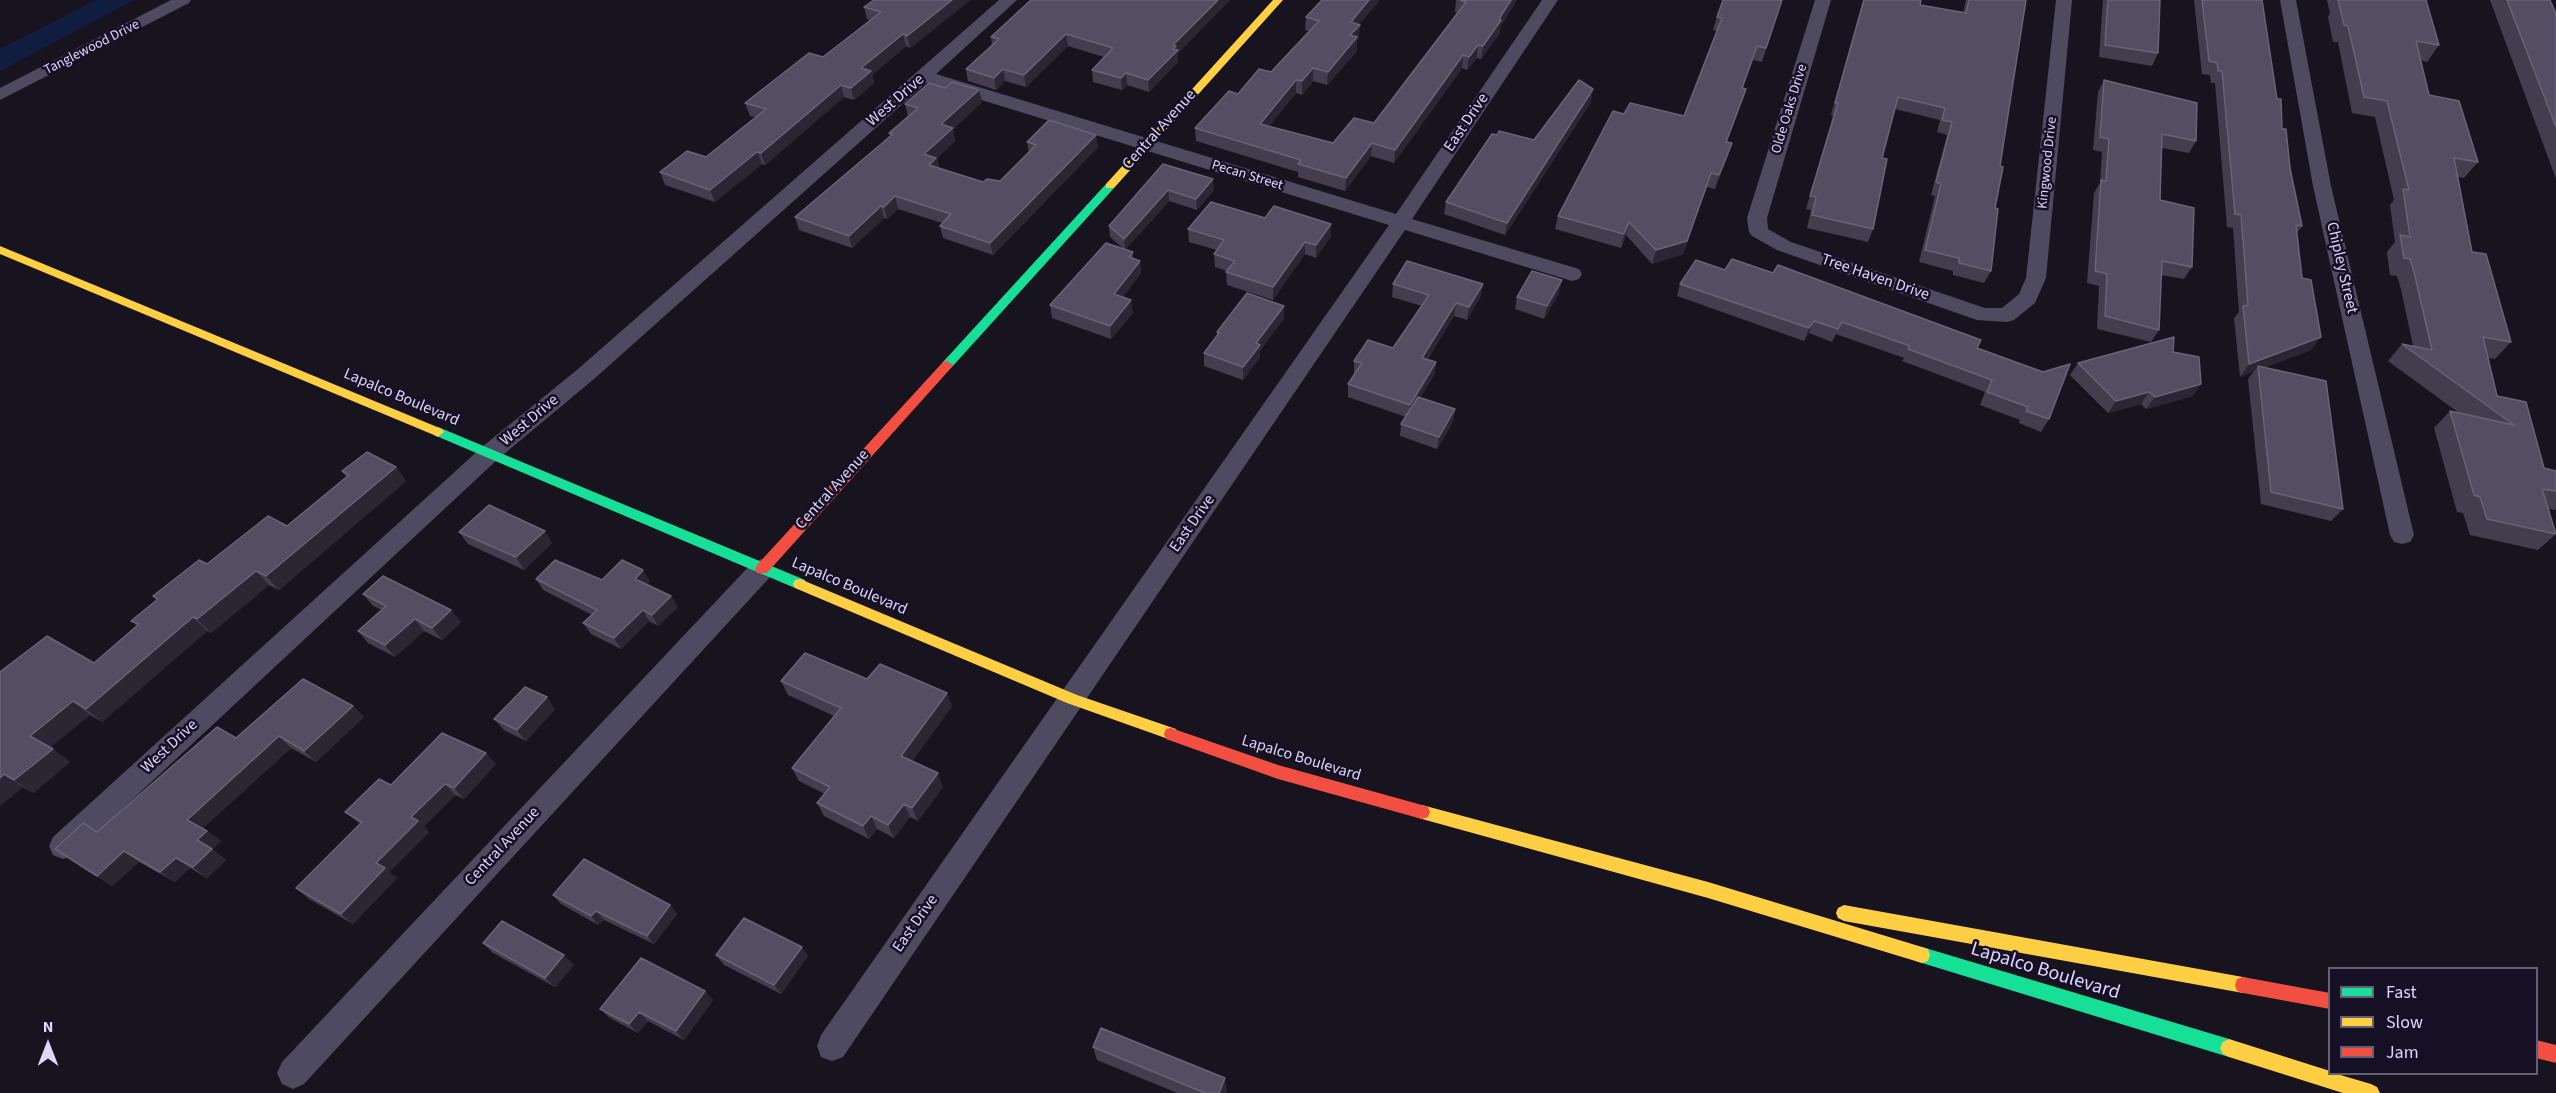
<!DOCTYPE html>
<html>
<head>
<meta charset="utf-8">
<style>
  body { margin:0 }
  #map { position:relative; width:2556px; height:1093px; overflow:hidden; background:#18141f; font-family:"Source Sans 3",sans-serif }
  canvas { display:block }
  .legend { position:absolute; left:2328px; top:967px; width:210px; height:108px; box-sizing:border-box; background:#161024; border:2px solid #665f7a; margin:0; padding:8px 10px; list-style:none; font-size:18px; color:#ded6fc }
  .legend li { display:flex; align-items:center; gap:12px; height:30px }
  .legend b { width:30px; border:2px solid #665f7a }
  .north { position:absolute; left:18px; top:1015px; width:60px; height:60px; -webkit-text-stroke:4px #161024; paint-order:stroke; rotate:0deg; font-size:16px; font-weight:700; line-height:24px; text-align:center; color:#ded6fc }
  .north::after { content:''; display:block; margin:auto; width:21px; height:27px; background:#ded6fc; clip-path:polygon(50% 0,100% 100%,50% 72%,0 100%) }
</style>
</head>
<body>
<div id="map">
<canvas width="2556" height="1093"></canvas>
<ul class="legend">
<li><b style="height:8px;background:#16e098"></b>Fast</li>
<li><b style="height:8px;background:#ffcf43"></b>Slow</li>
<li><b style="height:8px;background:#f24e42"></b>Jam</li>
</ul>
<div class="north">N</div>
</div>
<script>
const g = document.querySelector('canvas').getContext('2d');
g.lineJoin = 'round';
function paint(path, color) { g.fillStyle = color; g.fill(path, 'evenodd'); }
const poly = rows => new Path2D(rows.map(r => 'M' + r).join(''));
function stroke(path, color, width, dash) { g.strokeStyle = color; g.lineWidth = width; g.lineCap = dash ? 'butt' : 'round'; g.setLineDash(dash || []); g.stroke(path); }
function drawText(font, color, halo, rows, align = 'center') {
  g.font = font + ' "Source Sans 3",sans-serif'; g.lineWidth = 5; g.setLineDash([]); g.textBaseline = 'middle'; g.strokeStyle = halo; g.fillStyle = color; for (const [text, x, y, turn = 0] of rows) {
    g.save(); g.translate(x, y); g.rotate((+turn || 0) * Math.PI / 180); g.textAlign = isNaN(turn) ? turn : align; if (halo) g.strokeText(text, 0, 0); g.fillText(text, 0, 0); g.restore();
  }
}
const water = poly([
  [96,0,134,0,0,71,0,49]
]);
const street = poly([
  [171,0,191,0,189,3,0,100,0,88,171,0],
  [999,0,1017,0,936,74,1396,214,1542,0,1558,0,1412,219,1579,269,1582,274,1579,279,1572,281,1405,230,843,1057,832,1061,821,1057,817,1046,821,1035,1389,225,926,83,594,379,498,459,73,855,63,859,53,855,49,846,53,837,482,447,578,369,999,0],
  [1815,0,1831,0,1767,218,1768,229,1791,242,1985,308,2002,308,2019,294,2026,278,2056,0,2072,0,2046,278,2035,303,2014,320,2007,322,1977,320,1777,250,1752,236,1749,232,1747,218,1815,0],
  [2280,0,2296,0,2331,186,2414,535,2410,542,2402,544,2394,542,2390,535,2313,186,2280,0],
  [762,559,771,562,774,569,771,576,304,1084,293,1089,282,1084,277,1073,282,1062,753,562,762,559]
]);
const fast = poly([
  [1110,183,1114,184,1114,188,951,368,943,368,941,365,943,362,1106,184,1110,183],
  [438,427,805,580,807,584,805,588,795,588,434,435,432,432,434,429,438,427],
  [1922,947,2229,1039,2235,1042,2238,1048,2235,1054,2229,1057,1922,963,1916,961,1914,955,1916,949,1922,947]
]);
const slow = poly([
  [1273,0,1283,0,1114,188,1106,188,1106,184,1273,0],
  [0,246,442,429,444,432,438,437,434,435,0,254,0,246],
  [800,579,1077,695,1176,729,1178,734,1176,739,1171,740,1067,703,795,588,793,584,795,580,800,579],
  [1422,805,1708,882,1922,947,1928,949,1930,955,1928,961,1922,963,1708,898,1422,819,1416,817,1414,812,1416,807,1422,805],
  [1844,905,2243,977,2249,979,2251,985,2249,991,2243,993,1844,921,1838,918,1836,913,1838,908,1844,905],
  [2229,1039,2330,1071,2330,1074,2337,1074,2371,1084,2377,1087,2380,1093,2343,1093,2229,1057,2223,1054,2220,1048,2223,1042,2229,1039]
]);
const jam = poly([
  [947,361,953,365,951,368,767,573,757,573,755,569,757,565,943,362,947,361],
  [1171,728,1278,765,1422,805,1428,807,1430,812,1428,817,1422,819,1278,779,1166,739,1164,734,1166,729,1171,728],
  [2243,977,2330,993,2330,1009,2243,993,2237,991,2235,985,2237,979,2243,977],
  [2536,1040,2556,1045,2556,1063,2536,1058,2536,1040]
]);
const wall = poly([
  [874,0,970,0,910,48,906,46,872,75,874,83,854,100,844,97,765,165,762,164,715,202,665,185,660,172,706,157,755,117,750,116,745,103,823,57,870,20,867,19,864,7],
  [1031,0,1230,0,1178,53,1178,62,1149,92,1127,85,1122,90,1093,82,1092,70,1104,57,1068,46,1026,87,1005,81,996,90,968,81,966,69,992,45,991,37],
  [1322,0,1380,0,1359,24,1359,38,1357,40,1357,51,1327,85,1313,81,1302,95,1296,93,1269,126,1333,143,1374,123,1458,13,1455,12,1456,0,1517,0,1500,27,1500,33,1481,59,1477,58,1467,70,1462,68,1394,163,1371,156,1345,191,1298,177,1298,172,1196,141,1195,128,1238,94,1271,72,1309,31,1305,30,1306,17],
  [1782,0,1762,62,1753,60,1743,88,1746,89,1727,142,1728,156,1715,189,1707,187,1683,254,1652,264,1626,235,1621,248,1555,229,1558,216,1624,114,1684,116,1717,31,1713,30,1717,17],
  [1863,0,1921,0,1920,5,1963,13,1966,0,2026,0,2000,166,1995,208,1991,271,1984,283,1953,275,1953,271,1919,262,1935,196,1931,195,1947,135,1937,132,1940,120,1895,109,1882,158,1873,229,1868,242,1807,228,1811,210,1806,209,1833,116,1831,115],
  [2103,0,2160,0,2158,53,2152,66,2099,57],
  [2194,0,2262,0,2282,129,2302,226,2297,233,2311,350,2263,368,2343,509,2331,521,2261,504,2248,379,2254,371,2240,377,2234,318,2239,312,2233,228,2227,227,2215,83,2211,83,2210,75,2202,74],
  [2327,0,2426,0,2439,45,2427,62,2420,60,2429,95,2478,162,2464,178,2458,177,2472,252,2511,342,2495,359,2488,358,2497,396,2544,468,2556,471,2556,510,2548,509,2556,534,2538,550,2470,535,2463,513,2457,512,2434,428,2450,411,2459,413,2388,361,2402,344,2413,346,2401,289,2397,276,2390,275,2387,252,2395,242,2390,205,2394,200,2375,117,2352,113,2338,42,2333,42,2328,17,2330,13],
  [2490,0,2550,0,2556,14,2556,179],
  [2104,80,2196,141,2189,153,2162,148,2160,200,2192,267,2184,279,2161,275,2159,330,2151,342,2097,329,2099,286,2087,283,2094,193,2100,183,2102,152,2093,150,2098,92],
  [945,88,979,90,982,102,953,129,955,141,937,158,939,168,983,182,1000,181,1029,153,1027,142,1098,147,993,255,943,238,940,226,942,223,898,209,887,219,884,218,852,248,799,230,795,217,890,136,889,133,908,116,905,104],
  [1591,102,1505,235,1444,214,1446,202,1497,135,1534,140],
  [1163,164,1214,190,1197,210,1169,201,1125,250,1110,237,1109,226],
  [1265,218,1331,236,1316,258,1305,254,1273,300,1227,285,1226,272,1227,271,1215,267,1214,254,1217,250,1189,242,1188,229],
  [1133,252,1133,258,1140,261,1141,273,1123,297,1133,313,1111,339,1052,318,1050,305],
  [1725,270,1977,348,2049,419,2041,432,2019,423,2020,420,1980,405,1985,392,1902,361,1904,358,1836,334,1832,342,1809,333,1804,341,1677,296,1680,284],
  [1393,284,1481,296,1467,320,1454,316,1427,360,1436,362,1434,375,1420,398,1455,409,1453,422,1437,449,1400,436,1401,424,1406,417,1348,397,1348,384,1355,374,1354,374,1354,361,1393,348,1422,306,1392,297],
  [1559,293,1544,319,1515,309,1517,297],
  [1284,306,1284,318,1260,351,1260,357,1243,380,1204,366,1204,353,1217,336,1217,332],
  [2173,352,2193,396,2146,409,2141,404,2108,413,2070,375,2078,363],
  [396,467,406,481,279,590,269,585,211,633,207,631,102,722,90,715,50,747,70,762,33,793,23,787,0,806,0,672,94,663,137,626,131,621,157,600,153,596,207,564,287,526,346,477,342,471],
  [459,532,552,543,524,570,468,544],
  [536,579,650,581,647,584,671,596,678,607,658,626,649,621,621,649,591,634,583,623,592,615,543,590],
  [363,594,451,610,461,622,442,640,424,631,395,657,368,643,358,631,382,610,373,606],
  [867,679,952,706,912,761,943,787,918,821,910,817,894,838,877,829,869,839,824,816,817,803,825,794,799,781,792,768,834,716,788,695,781,681],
  [353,706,364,717,316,762,291,748,203,828,221,841,212,849,226,860,207,878,190,868,175,882,139,862,112,886,55,849,97,832,236,738],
  [555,709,526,741,504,730,494,719],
  [496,764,464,799,455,795,424,826,429,832,389,872,397,878,353,924,309,899,296,888,360,824,345,812,391,785],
  [553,895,670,905,677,914,654,944,604,920,598,925,561,904],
  [483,943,574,965,555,987,493,953],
  [716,955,808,956,781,994,724,965],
  [705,991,713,1000,684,1040,648,1021,638,1033,610,1018,600,1009],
  [1093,1047,1227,1091,1226,1093,1177,1093,1097,1060]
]);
const shadedWall = poly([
  [952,0,970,0,910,48,907,36],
  [1218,0,1230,0,1178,53,1178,62,1149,92,1148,80,1173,45],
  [1369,0,1380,0,1350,35,1360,25,1359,38,1357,40,1357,51,1327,85,1328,72,1351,22],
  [1511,0,1517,0,1500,27,1500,33,1481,59,1483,46],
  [903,34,906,46,872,75,874,83,854,100,851,88,861,68],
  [1066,34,1068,46,1026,87,1024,75],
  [1478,45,1477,58,1467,70,1469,57],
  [1757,46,1753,60,1738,102,1742,88],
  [1463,55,1462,68,1394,163,1395,150],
  [1313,68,1313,81,1302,95,1302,81],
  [1003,69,1005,81,996,90,994,78],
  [1126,73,1127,85,1122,90,1121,78],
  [1296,80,1296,93,1261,137,1260,124],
  [841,85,844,97,765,165,761,153],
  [1593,89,1591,102,1505,235,1507,223],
  [1746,89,1742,102,1722,155,1726,142],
  [979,90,982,102,953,129,955,141,937,158,939,170,932,177,924,154,941,124],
  [1096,135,1098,147,993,255,990,243],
  [1372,143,1371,156,1345,191,1346,178],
  [1732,143,1728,156,1715,189,1719,175],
  [757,152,762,164,715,202,710,190],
  [1711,173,1683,254,1652,264,1656,250],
  [1213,179,1214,190,1197,210,1196,199],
  [1168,190,1169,201,1125,250,1124,239],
  [895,196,898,209,887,219,884,207],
  [881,206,884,218,852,248,849,236],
  [1629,222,1626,235,1621,248,1624,234],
  [1331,224,1331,236,1316,258,1316,245],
  [1305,242,1305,254,1273,300,1273,287],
  [1140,261,1141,273,1116,307,1114,294],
  [1562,280,1559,293,1544,319,1547,306],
  [1483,284,1481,296,1467,320,1469,307],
  [1131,300,1133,313,1111,339,1110,326],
  [1456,303,1454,316,1420,370,1422,358],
  [1284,306,1284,318,1260,351,1260,357,1243,380,1243,367,1256,343],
  [1814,321,1809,333,1804,341,1809,328],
  [2321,337,2311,350,2258,370,2258,366,2254,371,2240,377,2249,364],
  [1436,362,1434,375,1408,418,1410,405],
  [2201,384,2193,396,2146,409,2155,397],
  [2149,392,2141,404,2108,413,2116,401],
  [1455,409,1453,422,1437,449,1439,437],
  [396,467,406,481,279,590,266,576],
  [545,531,552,543,524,570,516,557],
  [643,570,650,581,641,590,635,579],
  [256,571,269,585,211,633,197,619],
  [671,596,678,607,658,626,652,615],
  [451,610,461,622,442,640,432,628],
  [643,610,649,621,621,649,614,638],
  [193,617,207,631,102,722,86,709],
  [415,619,424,631,395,657,385,645],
  [947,693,952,706,907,769,901,756],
  [547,697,555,709,526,741,517,730],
  [73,701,90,715,48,749,30,736],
  [353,706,364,717,316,762,304,751],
  [279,736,291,748,201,830,187,820],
  [53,749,70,762,33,793,14,780],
  [486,753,496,764,464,799,454,788],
  [938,773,943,787,918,821,912,808],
  [4,774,23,787,0,806,0,778],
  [445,784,455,795,424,826,429,832,389,872,397,878,353,924,341,914,376,863,411,817],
  [904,804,910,817,894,838,888,825],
  [871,816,877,829,869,839,863,826],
  [207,831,221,841,211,851,197,840],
  [212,849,226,860,207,878,193,867],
  [124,851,139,862,112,886,97,876],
  [176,858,190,868,175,882,160,872],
  [670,905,677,914,654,944,647,936],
  [596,911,604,920,598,925,591,916],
  [802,947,808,956,781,994,774,985],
  [564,955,574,965,555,987,545,978],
  [705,991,713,1000,684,1040,676,1031],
  [639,1012,648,1021,638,1033,629,1024],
  [1225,1078,1227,1091,1226,1093,1219,1093]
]);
const building = poly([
  [874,0,952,0,907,36,903,34,861,68,871,71,851,88,841,85,761,153,757,152,710,190,660,172,687,151,706,157,766,109,745,103,809,53,823,57,881,12,864,7,874,0],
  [1031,0,1218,0,1173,45,1176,46,1173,49,1178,50,1148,80,1126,73,1121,78,1092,70,1113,48,1066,34,1024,75,1003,69,994,78,966,69,999,39,991,37,1031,0],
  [1322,0,1369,0,1351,22,1360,25,1350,35,1357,37,1328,72,1313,68,1302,81,1296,80,1260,124,1333,143,1354,118,1374,123,1466,2,1460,0,1511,0,1499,19,1501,20,1483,46,1478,45,1469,57,1463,55,1395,150,1372,143,1346,178,1298,164,1301,160,1195,128,1229,91,1238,94,1259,69,1271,72,1319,21,1306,17,1322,0],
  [1723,0,1782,0,1766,48,1757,46,1742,88,1746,89,1726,142,1732,143,1719,175,1711,173,1687,241,1656,250,1629,222,1624,234,1558,216,1613,111,1624,114,1630,103,1684,116,1722,18,1717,17,1723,0],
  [1864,0,1921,0,1920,5,1966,13,1969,0,2026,0,2000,166,2003,167,1995,208,1998,209,1991,271,1959,263,1959,258,1925,250,1941,184,1936,182,1952,122,1942,120,1945,108,1898,97,1882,158,1887,159,1873,229,1812,215,1816,197,1810,196,1838,103,1835,103,1864,0],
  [2108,0,2160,0,2158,53,2105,45,2108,0],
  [2202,0,2262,0,2277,99,2281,99,2282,129,2286,129,2290,168,2302,226,2296,225,2302,278,2311,280,2321,337,2249,364,2243,306,2248,305,2241,215,2235,214,2222,71,2218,71,2217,63,2209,61,2202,0],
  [2338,0,2426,0,2439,45,2416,41,2429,95,2459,101,2478,162,2454,158,2472,252,2486,254,2511,342,2483,337,2497,396,2526,402,2544,468,2556,471,2556,491,2542,489,2556,534,2487,519,2480,497,2474,495,2450,411,2514,425,2402,344,2432,350,2414,272,2410,259,2404,258,2400,235,2410,237,2403,189,2409,190,2387,101,2364,97,2348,26,2344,25,2338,0],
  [2507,0,2550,0,2556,14,2556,127,2507,0],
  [1579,80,1593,89,1507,223,1446,202,1492,134,1497,135,1499,131,1534,140,1579,80],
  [2104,80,2197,103,2196,141,2162,134,2160,200,2194,208,2192,267,2162,261,2159,330,2105,316,2107,274,2095,271,2101,180,2106,181,2109,139,2100,137,2104,80],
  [952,82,979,90,941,124,953,128,924,154,936,158,929,165,983,182,987,179,1000,181,1036,145,1027,142,1049,120,1096,135,990,243,940,226,951,214,895,196,884,207,881,206,849,236,795,217,893,134,889,133,918,108,905,104,929,83,945,88,952,82],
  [1163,164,1213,179,1196,199,1168,190,1124,239,1109,226,1163,164],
  [1211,202,1265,218,1274,206,1331,224,1316,245,1305,242,1273,287,1226,272,1235,261,1214,254,1224,240,1188,229,1211,202],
  [1106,243,1133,252,1129,257,1140,261,1114,294,1131,300,1110,326,1050,305,1106,243],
  [1732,259,1773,273,1778,265,1981,340,1977,348,2043,372,2070,364,2049,419,2026,411,2028,407,1987,392,1992,380,1908,349,1910,346,1842,322,1838,329,1814,321,1809,328,1680,284,1696,260,1725,270,1732,259],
  [1407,261,1483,284,1469,307,1456,303,1422,358,1436,362,1410,405,1348,384,1362,363,1354,361,1368,340,1393,348,1429,295,1393,284,1407,261],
  [1532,271,1562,280,1547,306,1517,297,1532,271],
  [1247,293,1284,306,1256,343,1260,345,1243,367,1204,353,1219,333,1217,332,1247,293],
  [2174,337,2173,352,2199,357,2201,384,2155,397,2149,392,2116,401,2078,363,2174,337],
  [2258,366,2326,381,2343,509,2271,492,2258,366],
  [1418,397,1455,409,1439,437,1401,424,1418,397],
  [367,452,396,467,266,576,256,571,197,619,193,617,86,709,73,701,30,736,53,749,14,780,4,774,0,778,0,672,47,636,94,663,139,624,131,621,158,599,153,596,199,560,207,564,268,516,287,526,349,475,342,471,367,452],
  [489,505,545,531,516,557,459,532,489,505],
  [555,560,602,580,622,560,643,570,635,579,671,596,652,615,643,610,614,638,583,623,597,610,536,579,555,560],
  [383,576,451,610,432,628,415,619,385,645,358,631,386,606,363,594,383,576],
  [805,653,867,679,880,664,947,693,901,756,938,773,912,808,904,804,888,825,871,816,863,826,817,803,830,787,792,768,841,708,781,681,805,653],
  [303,679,353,706,304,751,279,736,187,820,207,831,197,840,212,849,193,867,176,858,160,872,124,851,97,876,55,849,83,823,97,832,217,727,236,738,303,679],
  [525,687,547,697,517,730,494,719,525,687],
  [442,733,486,753,454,788,445,784,411,817,418,821,376,863,385,868,341,914,296,888,362,822,345,812,379,779,391,785,442,733],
  [584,859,670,905,647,936,596,911,591,916,553,895,584,859],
  [744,918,802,947,774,985,716,955,744,918],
  [502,921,564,955,545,978,483,943,502,921],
  [641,958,705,991,676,1031,639,1012,629,1024,600,1009,641,958],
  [1101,1028,1225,1078,1219,1093,1205,1093,1093,1047,1101,1028]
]);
const farStreetnames = [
  ["Tanglewood Drive",92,48,-27],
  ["Olde Oaks Drive",1790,109,-73],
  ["Kingwood Drive",2048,163,-84],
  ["Pecan Street",1247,176,17]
];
const streetNames = [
  ["West Drive",896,101,-41],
  ["East Drive",1467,123,-56],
  ["Central Avenue",1160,130,-48],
  ["Chipley Street",2341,268,77],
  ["Tree Haven Drive",1875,278,19],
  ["Lapalco Boulevard",401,398,23],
  ["West Drive",530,421,-40],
  ["Central Avenue",833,490,-48],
  ["East Drive",1193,524,-55],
  ["Lapalco Boulevard",849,587,23],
  ["West Drive",170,747,-43],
  ["Lapalco Boulevard",1301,759,17],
  ["Central Avenue",503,847,-47],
  ["East Drive",916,924,-55]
];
const nearStreetnames = [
  ["Lapalco Boulevard",2045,972,17]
];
paint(water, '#111d40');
paint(street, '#4e4a5f');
paint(fast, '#16e098');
paint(slow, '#ffcf43');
paint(jam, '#f24e42');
paint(wall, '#433d4e');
paint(shadedWall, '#2b2633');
paint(building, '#534e61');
stroke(building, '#696379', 1.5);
drawText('14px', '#ded6fc', '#161024', farStreetnames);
drawText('16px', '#ded6fc', '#161024', streetNames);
drawText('20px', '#ded6fc', '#161024', nearStreetnames);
</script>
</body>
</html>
